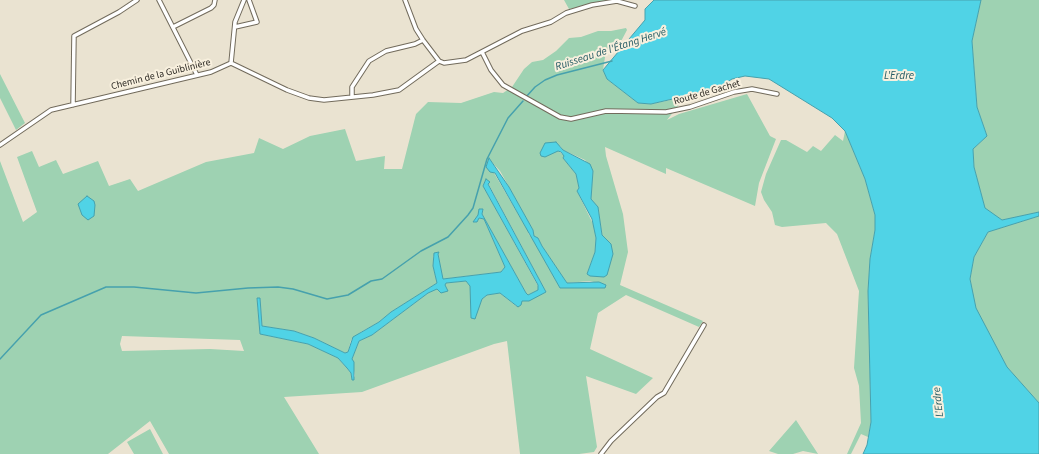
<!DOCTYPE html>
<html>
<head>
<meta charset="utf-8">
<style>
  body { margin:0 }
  canvas { display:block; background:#eae3d1 }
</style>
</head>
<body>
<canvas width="1039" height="454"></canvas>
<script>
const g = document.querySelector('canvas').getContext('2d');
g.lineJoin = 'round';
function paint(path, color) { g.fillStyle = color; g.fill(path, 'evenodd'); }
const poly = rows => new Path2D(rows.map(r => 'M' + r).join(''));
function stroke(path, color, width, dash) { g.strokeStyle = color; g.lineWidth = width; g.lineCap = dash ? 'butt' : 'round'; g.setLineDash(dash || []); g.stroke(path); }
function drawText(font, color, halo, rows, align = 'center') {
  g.font = font + ' "Source Sans 3",sans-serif'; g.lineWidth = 4; g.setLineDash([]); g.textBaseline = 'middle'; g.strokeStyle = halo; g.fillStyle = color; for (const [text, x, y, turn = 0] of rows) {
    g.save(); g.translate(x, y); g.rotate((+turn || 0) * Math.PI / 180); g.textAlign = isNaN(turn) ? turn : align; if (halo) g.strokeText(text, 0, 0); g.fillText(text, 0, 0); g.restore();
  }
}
const green = poly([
  [564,0,610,0,569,9],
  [981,0,1039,0,1039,212,1002,220,985,209,974,167,973,149,987,136,977,107,972,41],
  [626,28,627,30,618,47,606,51,603,70,607,79,638,103,651,104,685,97,667,120,679,114,747,94,770,136,776,139,759,183,755,206,666,168,666,174,605,147,606,156,623,214,628,252,620,285,703,321,699,327,626,295,598,313,590,349,653,378,636,394,586,376,597,447,594,452,579,454,520,454,507,341,494,344,362,392,284,397,319,454,169,454,150,421,108,454,0,454,0,161,23,222,37,212,17,157,32,151,39,167,56,160,63,174,98,161,109,186,130,179,138,191,206,162,254,153,259,138,283,149,310,136,345,129,356,161,385,156,384,169,402,169,416,114,428,102,461,103,494,92,503,93,512,87,524,69,532,62,543,60,556,51,569,38,581,37,598,31,611,31],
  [560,146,563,150,585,160,593,171,591,199,598,208,602,235,611,244,587,274,595,252,596,238,594,226,577,191,579,188,576,174,563,158,565,156,558,151],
  [489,159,500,171,509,187,533,230,534,237,538,238,542,246,567,283,590,281,601,284,560,288,531,236,529,235,528,231,494,173],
  [485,181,488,183,546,292,522,301,516,306,500,293,487,295,482,299,471,318,471,286,466,281,446,283,428,293,372,335,359,341,352,359,355,376,352,380,351,373,338,358,308,344,260,334,257,298,260,298,262,326,294,331,314,338,345,353,348,352,351,340,361,332,379,322,391,312,437,283,433,266,433,256,438,254,442,279,501,272,505,267,484,219,478,218,483,209,482,214,526,293,528,295,538,290,538,286,483,186],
  [122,336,240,340,244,351,210,349,122,351,120,344],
  [0,74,25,123,16,130,0,98],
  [845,131,865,179,875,215,875,230,870,259,868,291,871,422,868,437,861,434,851,454,847,454,861,423,859,386,854,368,859,291,837,234,826,223,782,227,775,225,772,212,764,200,761,192,766,174,781,140,786,140,807,152,813,146,821,151,835,135,843,141],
  [1039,216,1039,403,1007,367,975,308,970,279,974,257,988,232],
  [796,420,818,454,803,451,793,454,778,454,769,451],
  [150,429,163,454,134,454,127,442]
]);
const water = poly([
  [654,0,981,0,972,41,977,107,987,136,973,149,974,167,985,208,1002,220,1039,212,1039,216,988,232,974,257,970,279,976,308,1007,367,1039,403,1039,454,863,454,867,445,871,422,868,291,870,259,875,230,875,215,865,179,845,131,832,118,769,79,745,76,732,79,716,89,651,104,638,103,607,79,603,70,645,20,645,9,654,0],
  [556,142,563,150,590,164,593,171,591,199,598,207,602,235,611,244,613,254,607,275,604,277,590,276,587,274,595,252,596,238,592,219,577,191,579,188,576,174,563,158,564,156,561,152,558,151,545,157,541,156,540,153,545,143,556,142],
  [489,158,509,187,533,230,534,236,538,238,542,246,567,283,599,282,606,285,605,288,560,288,495,173,490,172,486,167,489,158],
  [486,179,490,182,488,184,546,292,529,301,522,301,521,305,518,307,500,293,487,295,482,299,475,319,471,318,470,286,466,281,446,283,445,285,448,291,441,293,437,289,428,293,372,335,359,341,352,359,354,362,354,380,352,380,351,373,347,368,338,358,308,344,260,334,257,298,260,298,262,326,294,331,314,338,345,353,348,352,353,337,379,322,391,312,437,283,433,266,434,253,439,252,438,254,443,279,501,272,505,267,484,219,479,218,477,222,473,222,478,215,479,209,483,209,482,214,526,293,528,295,538,290,538,285,483,186,486,179],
  [87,196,94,201,95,205,94,216,88,220,82,215,78,204,87,196]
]);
const stream = poly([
  [526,97,535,87,545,80,557,75,612,61],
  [0,359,41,315,106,287,134,287,196,293,248,288,278,287,293,289,327,299,348,295,371,281,382,279,421,251,448,237,468,215,473,208,487,159,508,118,523,101]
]);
const minor = poly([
  [159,0,197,75],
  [405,0,416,29,423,40,439,61,444,63,466,60,522,31,551,22,566,13,592,5,617,1,635,6],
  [173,27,211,8,214,5,215,0],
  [235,27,257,22,249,0],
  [482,52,491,70,503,85,560,117,571,119,606,111,666,112,690,107,734,92,752,89,777,94],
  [231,63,235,22,244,0],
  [352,96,352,87,369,61,386,51,415,44,423,40],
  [73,105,74,36,119,12,137,0],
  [0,145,51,110,211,72,231,63,287,90,309,98,324,100,373,95,399,90,439,61],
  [601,454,611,441,657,397,664,393,704,325]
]);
const streetNames = [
  ["Chemin de la Guiblinière",161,75,-14],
  ["Route de Gachet",707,93,-16]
];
const waterNames = [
  ["Ruisseau de l'Étang Hervé",611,50,-18],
  ["L'Erdre",899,77],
  ["L'Erdre",939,402,-96]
];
paint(green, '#9ed2b2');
paint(water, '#50d3e6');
stroke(water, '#46a1ad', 1);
stroke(stream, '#46a1ad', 1.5);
stroke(minor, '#726b5c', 5.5);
stroke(minor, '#fff', 3.5);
drawText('10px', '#302d27', '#f8f0de', streetNames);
drawText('italic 11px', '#255b64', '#f8f0de', waterNames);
</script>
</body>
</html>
